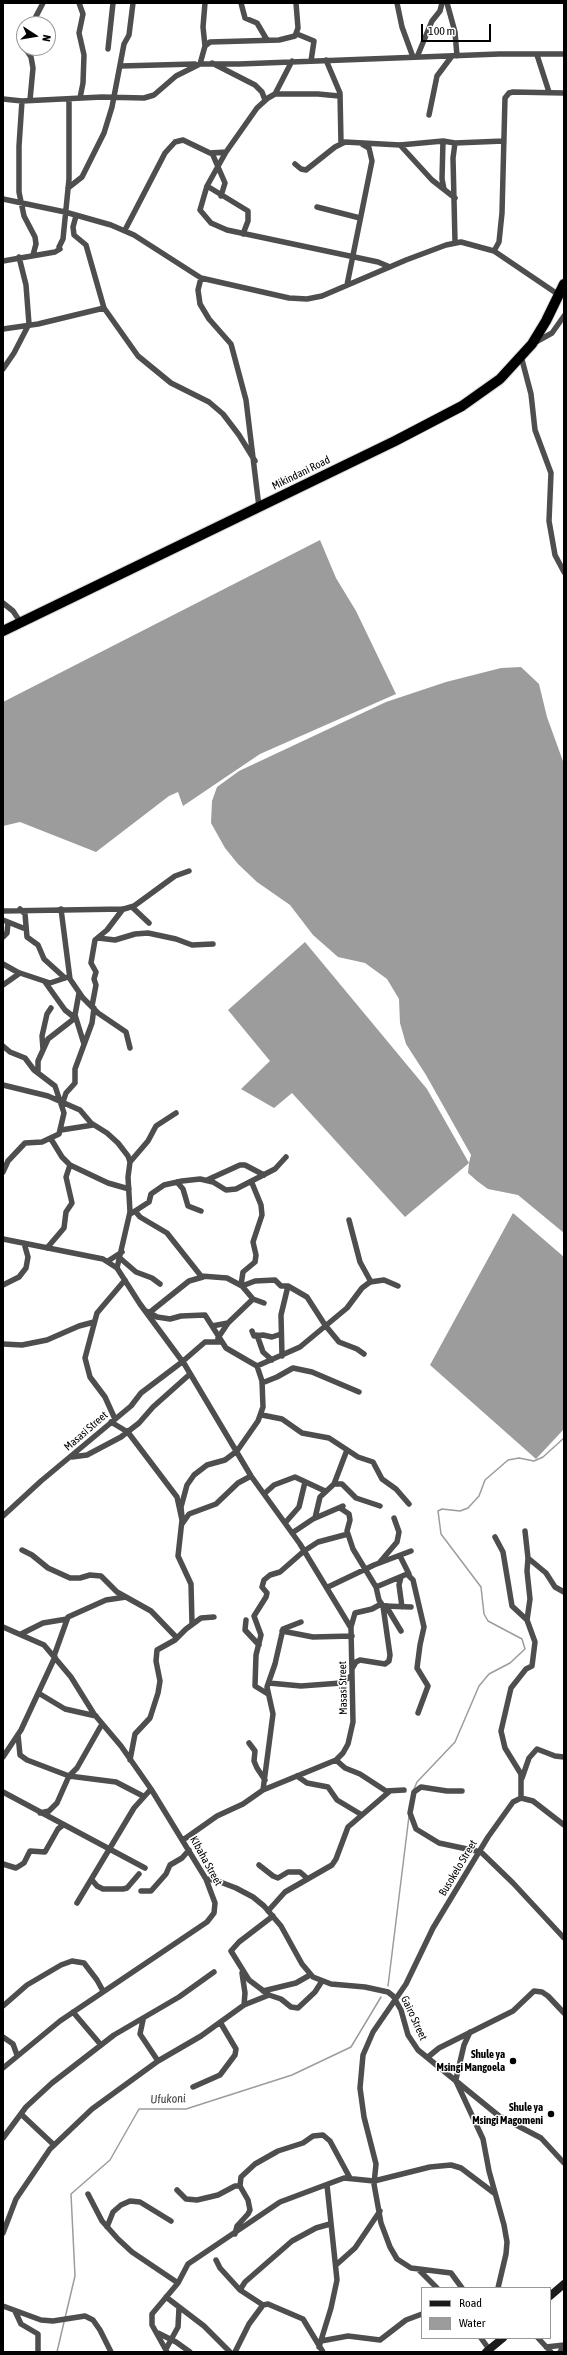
<!DOCTYPE html>
<html>
<head>
<meta charset="utf-8">
<style>
  body { margin:0 }
  #map { position:relative; width:567px; height:2355px; overflow:hidden; background:#fff; font-family:"Asap Condensed",sans-serif }
  canvas { display:block }
  .frame { position:absolute; inset:0; border:4px solid #000; pointer-events:none }
  .legend { position:absolute; left:421px; top:2287px; width:130px; height:52px; box-sizing:border-box; background:#fff; border:1px solid #999; margin:0; padding:5px 7px; list-style:none; font-size:12px; color:#000 }
  .legend li { display:flex; align-items:center; gap:8px; height:20px }
  .legend b { width:20px; border:1px solid #999 }
  .north { position:absolute; left:16px; top:16px; width:40px; height:40px; box-sizing:border-box; background:#fff; border:1px solid #999; border-radius:50%; rotate:102deg; font-size:11px; font-weight:700; line-height:16px; text-align:center; color:#000 }
  .north::after { content:''; display:block; margin:auto; width:14px; height:18px; background:#000; clip-path:polygon(50% 0,100% 100%,50% 72%,0 100%) }
  .scale { position:absolute; left:421px; top:24px; width:70px; height:18px; box-sizing:border-box; border:2px solid #000; border-top:0; padding-left:5px; font-size:12px; line-height:14px; white-space:nowrap; color:#000; -webkit-text-stroke:3px #fff; paint-order:stroke }
</style>
</head>
<body>
<div id="map">
<canvas width="567" height="2355"></canvas>
<div class="frame"></div>
<ul class="legend">
<li><b style="height:5px;background:#1b1b1b"></b>Road</li>
<li><b style="height:11px;background:#9c9c9c"></b>Water</li>
</ul>
<div class="north">N</div>
<div class="scale">100 m</div>
</div>
<script>
const g = document.querySelector('canvas').getContext('2d');
g.lineJoin = 'round';
function paint(path, color) { g.fillStyle = color; g.fill(path, 'evenodd'); }
const poly = rows => new Path2D(rows.map(r => 'M' + r).join(''));
function stroke(path, color, width, dash) { g.strokeStyle = color; g.lineWidth = width; g.lineCap = dash ? 'butt' : 'round'; g.setLineDash(dash || []); g.stroke(path); }
function drawText(font, color, halo, rows, align = 'center') {
  g.font = font + ' "Asap Condensed",sans-serif'; g.lineWidth = 3; g.setLineDash([]); g.textBaseline = 'middle'; g.strokeStyle = halo; g.fillStyle = color; for (const [text, x, y, turn = 0] of rows) {
    g.save(); g.translate(x, y); g.rotate((+turn || 0) * Math.PI / 180); g.textAlign = isNaN(turn) ? turn : align; if (halo) g.strokeText(text, 0, 0); g.fillText(text, 0, 0); g.restore();
  }
}
const water = poly([
  [320,540,336,578,356,611,396,694,260,754,183,806,178,792,169,796,96,852,20,822,3,826,3,702],
  [521,667,539,684,547,717,564,764,564,1233,518,1195,488,1189,477,1181,468,1173,469,1163,405,1217,292,1093,274,1108,241,1089,270,1061,228,1010,305,942,427,1089,469,1163,471,1155,426,1075,406,1044,400,1023,399,999,387,979,365,963,338,957,313,935,290,905,257,882,238,864,225,848,211,823,212,801,217,787,239,771,386,702,446,682,501,668],
  [513,1213,564,1257,564,1429,536,1459,430,1365]
]);
const stream = poly([
  [414,1789,417,1782,455,1742,479,1686,489,1674,510,1663,525,1649,522,1639,488,1621,484,1614,481,1587,441,1534,438,1511,442,1509,460,1511,468,1508,479,1496,485,1480,508,1460,519,1458,534,1461,543,1457,564,1438],
  [388,1986,409,1816],
  [65,2318,75,2276,71,2194,110,2160,139,2109,186,2109,292,2075,351,2047,381,1997],
  [57,2352,64,2322]
]);
const street = poly([
  [79,3,83,14,79,33,84,55,83,83,80,98],
  [241,3,245,18,257,23,267,40],
  [397,3,402,27,413,57],
  [447,3,455,32,457,56],
  [32,24,43,3],
  [297,34,314,41,311,61],
  [205,46,203,27,205,3],
  [25,48,31,57,33,68,30,100],
  [108,49,113,3],
  [537,55,549,92],
  [417,57,432,21,440,11,442,3],
  [326,60,340,93,341,143],
  [212,63,255,85,262,92,265,100],
  [200,64,205,46,210,42,279,40,295,36,298,28,296,3],
  [121,66,195,64],
  [275,94,292,61],
  [339,96,318,94,275,94,268,98,257,108,226,152,207,186,200,210,211,223,227,230,378,262,390,267],
  [3,99,22,101,102,97,144,98,154,95,176,76,200,64,239,64,499,54,564,54],
  [22,101,19,146,19,192,24,216,35,237,36,244,33,255],
  [429,115,437,76,452,56],
  [443,141,442,179,444,189],
  [400,145,432,180,455,198],
  [212,153,225,183,221,196],
  [295,164,301,169,306,170,335,147,345,142,400,145,443,141,455,143,504,141],
  [207,186,248,211,248,221,243,234],
  [68,188,82,177,104,133,112,107,124,44,129,35,133,3],
  [3,199,65,212,111,225,134,235,201,278,289,298,307,299,322,296,406,260,446,245,461,242,494,251,559,295],
  [317,207,360,218],
  [76,216,73,227,74,235,86,245,104,308,138,356,171,383,209,402,223,414,239,435,255,461],
  [125,230,165,153,175,142,183,140,210,153,226,152],
  [455,242,453,158,455,143],
  [494,251,499,242,502,213,505,98,509,93,513,92,564,93],
  [3,261,55,252,60,249,59,247,63,239,69,179,69,99],
  [201,278,198,290,200,304,209,319,231,344,246,400,259,507],
  [347,285,372,161,369,148,362,144],
  [3,329,38,324,104,308],
  [534,343,552,333,564,316],
  [521,356,531,394,535,430,551,473,549,521,555,555,564,572],
  [3,369,14,353,29,324,26,285,19,257],
  [3,603,13,611,21,623],
  [132,907,149,923],
  [20,909,25,914,27,937,38,945,44,959,65,978],
  [61,909,70,979,83,998,98,1013,126,1032,130,1048],
  [3,911,124,909,134,906,175,876,189,871],
  [3,920,23,928],
  [3,937,7,933,8,923],
  [98,938,115,940,135,934,148,933,176,939,192,945,213,944],
  [3,964,19,973],
  [45,982,65,1010,75,1018],
  [3,985,20,973,50,983,68,977],
  [79,993,75,1015,84,1044],
  [92,1006,96,985,94,979,96,972,91,963,95,940,107,930,123,909],
  [3,1046,10,1052,25,1058,34,1070,55,1086,64,1113,59,1134,42,1142,25,1143,8,1161,3,1172],
  [43,1049,42,1036,47,1014,51,1008],
  [38,1072,38,1061,48,1039,75,1018],
  [3,1085,48,1096,80,1110,91,1123,107,1133,118,1143,128,1156,130,1162,128,1177,130,1212,117,1268],
  [63,1102,66,1093,75,1083,75,1069,92,1023,94,1008],
  [61,1130,93,1125],
  [51,1139,62,1157,70,1165,108,1183,129,1189],
  [130,1162,148,1141,156,1126,176,1113],
  [207,1180,240,1165,245,1165,264,1175],
  [177,1182,183,1189,188,1206,201,1211],
  [135,1211,140,1217,167,1233,201,1276,227,1278,242,1286,255,1281,275,1280,281,1286,288,1286,307,1297,325,1325,339,1342,357,1349,364,1354],
  [132,1213,149,1202,151,1194,164,1185,182,1181,200,1179,213,1182,226,1190,236,1189,275,1169,286,1157],
  [349,1220,360,1262,371,1282],
  [3,1239,103,1259,117,1268,140,1304,185,1365,251,1476,300,1544,351,1628,353,1722,348,1744,343,1753,336,1760,263,1790,243,1804,217,1816,183,1840],
  [47,1248,64,1228,66,1212,72,1203,66,1177,70,1165],
  [121,1259,136,1272,152,1278,160,1284],
  [108,1261,122,1252],
  [3,1285,19,1277,26,1268,28,1257,24,1243],
  [241,1285,243,1272,255,1262,256,1255,253,1242,262,1215,261,1205,252,1183],
  [242,1286,253,1299,264,1303],
  [146,1311,157,1317,170,1319,181,1316,205,1315,226,1348,257,1366,262,1381,263,1407,258,1421,237,1451,225,1460,207,1465,194,1475,187,1485,181,1507,182,1517],
  [149,1313,189,1281,203,1277],
  [212,1326,228,1323],
  [252,1331,254,1336,263,1335,272,1337,281,1334],
  [257,1335,263,1352,272,1360],
  [218,1338,228,1323,253,1299],
  [3,1344,22,1345,47,1340,79,1326,94,1322],
  [282,1356,281,1315,288,1286],
  [182,1362,205,1342,221,1342],
  [257,1366,300,1347,347,1308,362,1288,370,1282,384,1280,398,1286],
  [262,1383,277,1377,293,1368,312,1372,359,1392],
  [262,1415,282,1419,302,1433,329,1438,358,1457,373,1462,382,1479,396,1489,409,1504],
  [115,1419,105,1397,90,1377,85,1358,97,1313,125,1280],
  [111,1422,126,1431],
  [127,1431,177,1497,182,1520,178,1556,191,1584,192,1623],
  [72,1457,87,1455,121,1437,139,1423,153,1407,190,1374],
  [334,1484,342,1484,356,1498,380,1506],
  [264,1494,274,1485,295,1477,325,1491],
  [340,1508,349,1514,350,1520,347,1531,353,1549,376,1587,379,1600,383,1606,390,1655,389,1661,385,1664,360,1660,356,1662,352,1669],
  [3,1516,41,1481,131,1406,141,1393,182,1362],
  [315,1518,320,1497,334,1484,347,1450],
  [285,1523,299,1507,305,1482],
  [182,1524,189,1514,216,1504,238,1483,251,1476],
  [525,1531,528,1558,546,1573,555,1587,564,1592],
  [292,1533,313,1519,343,1506],
  [495,1537,503,1552,512,1606,527,1620,535,1642,532,1666,526,1669,511,1688,501,1731,505,1748,521,1774,521,1798],
  [22,1550,32,1555,48,1568,70,1578,80,1578,90,1575,101,1576,117,1592,151,1611,177,1638],
  [400,1556,409,1574],
  [380,1562,397,1542,399,1532,394,1518],
  [401,1577,399,1585,402,1607],
  [328,1587,374,1565,411,1551],
  [376,1587,407,1574,413,1580,424,1627,420,1645,417,1668,428,1686,418,1713],
  [385,1606,411,1607],
  [386,1606,401,1631],
  [246,1620,245,1630,259,1645],
  [527,1620,530,1599,527,1571,528,1558],
  [3,1627,44,1645,71,1677,94,1714,121,1746,151,1789,206,1879,215,1903,214,1913,207,1922,60,2021,3,2068],
  [351,1627,355,1613,372,1609,381,1604],
  [282,1631,313,1637,352,1636],
  [21,1634,43,1623,67,1619],
  [54,1656,68,1617,106,1600,126,1597],
  [269,1683,301,1686,341,1683,351,1676],
  [40,1694,65,1709,96,1716],
  [268,1694,255,1686,256,1655,261,1635,254,1616,266,1597,267,1593,262,1587,264,1580,270,1575,280,1572,304,1551,318,1542,348,1534],
  [18,1735,20,1755,27,1760,69,1776,116,1782,143,1796],
  [249,1743,255,1751,254,1761,257,1768,265,1780],
  [3,1757,21,1730,55,1657],
  [130,1760,135,1734,150,1718,158,1693,160,1681,156,1661,157,1650,175,1640,186,1629,201,1618,214,1617],
  [336,1760,345,1768,360,1774,386,1791,404,1790],
  [297,1776,307,1783,328,1787,337,1800,362,1815],
  [522,1778,529,1758,537,1749,555,1756,564,1757],
  [263,1790,273,1714,267,1687,275,1664,283,1629,301,1622],
  [462,1791,447,1791,421,1787,414,1792,410,1813,416,1829,439,1843,481,1852,513,1883,564,1938],
  [3,1792,145,1868],
  [40,1813,49,1811,57,1803,69,1776,77,1768,102,1724],
  [3,1864,16,1868,24,1863,30,1851,45,1852,58,1829,63,1825],
  [259,1865,273,1876,278,1878,288,1872,300,1872,308,1879],
  [206,1879,215,1880,236,1888,253,1897,264,1906,281,1926,302,1964,313,1977,331,1984,365,1987,388,1992,393,1996,401,2010,408,2035,418,2050,499,2116,541,2138,564,2163],
  [92,1880,97,1886,103,1889,123,1889,127,1888,139,1874],
  [141,1891,151,1891,166,1874,170,1865,182,1858,189,1850],
  [77,1903,134,1808,151,1789],
  [268,1911,285,1892,332,1865,336,1859,348,1827,390,1791],
  [242,1973,245,1993,244,2005],
  [263,1991,296,1983,310,1975],
  [269,1995,249,1980,231,1951,239,1942,273,1916],
  [3,2006,27,1985,61,1965,72,1961,84,1963,97,1980,103,1991],
  [73,2012,101,2045],
  [143,2020,140,2034,158,2061],
  [3,2037,13,2044,17,2055],
  [428,2057,439,2048,513,2011,534,1991,542,1992,548,1996,564,2013],
  [455,2079,483,2139,489,2171,504,2225,507,2242,506,2254,498,2288],
  [456,2079,464,2045,470,2032],
  [193,2087,220,2075,235,2055,236,2049,220,2022],
  [21,2114,54,2145],
  [3,2138,26,2107,52,2083,114,2035,179,1997,214,1972],
  [177,2190,186,2199,197,2200,218,2195,235,2186,240,2186],
  [88,2194,102,2221,118,2239,132,2252,178,2283],
  [107,2227,113,2212,121,2205,130,2201,140,2202,171,2221],
  [3,2233,16,2199,50,2149,92,2109,158,2061,201,2036,244,2005,269,1995,281,1999,291,2007,298,2008,315,1992,322,1981],
  [235,2234,237,2226,248,2214,250,2210,248,2200,240,2186,241,2177,255,2164,278,2151,303,2143,313,2136,323,2135,330,2141,350,2178],
  [216,2260,220,2268,240,2290,263,2305],
  [336,2265,355,2248,380,2211],
  [419,2270,437,2288],
  [462,2288,451,2273,411,2268,397,2259,390,2247,381,2223,374,2184,376,2164,364,2117,360,2088,363,2055,373,2032,406,1984,433,1928,488,1837,513,1802,521,1798,533,1801,564,1825],
  [240,2290,245,2282,292,2241,316,2228,330,2224],
  [166,2297,204,2326,230,2352],
  [3,2306,41,2320,53,2321,85,2316,93,2320,100,2330,111,2352],
  [15,2311,21,2324,38,2334,38,2352],
  [158,2333,176,2342,190,2352],
  [481,2338,491,2352],
  [538,2338,551,2352],
  [321,2341,348,2336,380,2340,406,2320,422,2314],
  [319,2347,331,2308,337,2280,327,2185],
  [546,2347,564,2345],
  [166,2349,178,2327,179,2308],
  [167,2352,152,2325,152,2314,178,2283,188,2264,280,2202,344,2178,374,2181,430,2167,451,2165,461,2168,494,2193],
  [235,2352,249,2324,263,2305,268,2304,303,2319,323,2352],
  [560,2352,564,2345]
]);
const secondary = poly([
  [550,2296,564,2284],
  [486,2352,503,2338]
]);
const highway = poly([
  [3,631,395,441,462,406,500,379,532,344,546,321,564,284]
]);
const markers = [
  [513,2061,4,"#000"],
  [551,2114,4,"#000"]
];
const streetNames = [
  ["Mikindani Road",301,473,-26],
  ["Masasi Street",86,1431,-41],
  ["Masasi Street",343,1688,-91],
  ["KIbaha Street",206,1861,61],
  ["Busokelo Street",458,1868,-59],
  ["Gairo Street",414,2018,65]
];
const poiNames = [
  ["Shule ya",505,2055],
  ["Msingi Mangoela",505,2068],
  ["Shule ya",543,2108],
  ["Msingi Magomeni",543,2121]
];
const waterNames = [
  ["Ufukoni",168,2099,-2]
];
paint(water, '#9c9c9c');
stroke(stream, '#9c9c9c', 1.5);
stroke(highway, '#dbdbdb', 12);
stroke(street, '#4e4e4e', 5.5);
stroke(secondary, '#1b1b1b', 8);
stroke(highway, '#000', 10);
for (const [x, y, r, color] of markers) { const dot = new Path2D(); dot.arc(x, y, r, 0, 2 * Math.PI); g.fillStyle = color; g.fill(dot); stroke(dot, '#fff', 1.5); }
drawText('11px', '#000', '#fff', streetNames);
drawText('bold 11px', '#000', '#fff', poiNames, 'right');
drawText('italic 12px', '#3d3d3d', '#fff', waterNames);
</script>
</body>
</html>
